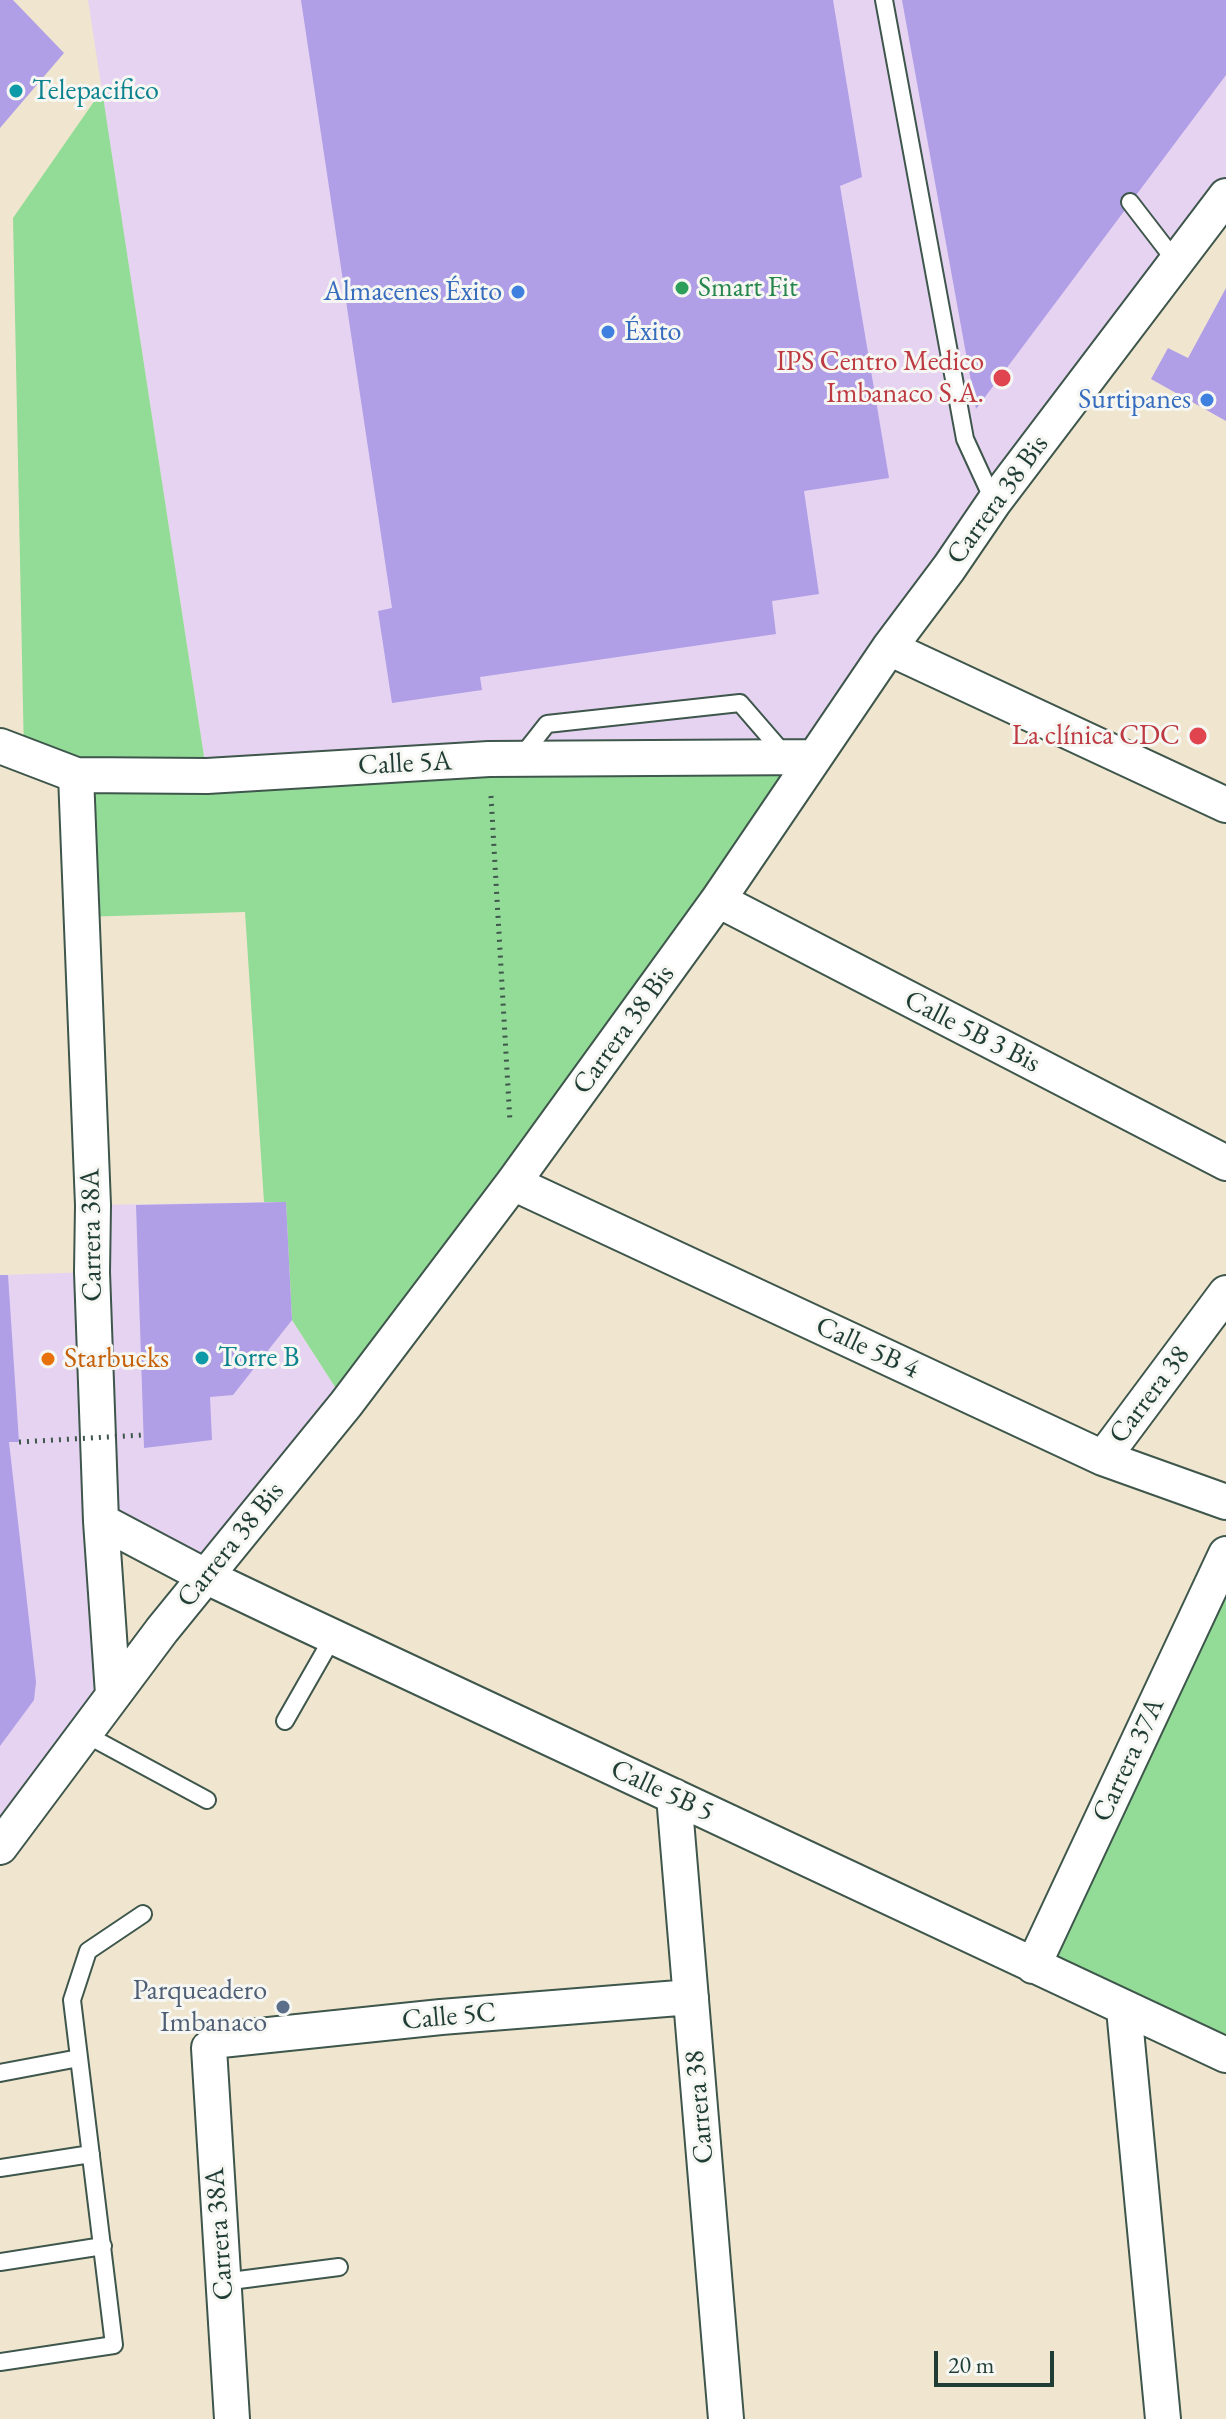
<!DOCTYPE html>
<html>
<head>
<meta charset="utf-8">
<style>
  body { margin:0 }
  #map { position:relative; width:1226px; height:2419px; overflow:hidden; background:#f0e6cf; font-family:"EB Garamond",serif }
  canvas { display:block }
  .scale { position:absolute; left:934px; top:2351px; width:120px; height:36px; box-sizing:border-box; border:4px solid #1f3d34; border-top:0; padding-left:10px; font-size:24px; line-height:28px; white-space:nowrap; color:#1f3d34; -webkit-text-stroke:6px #f6f6f2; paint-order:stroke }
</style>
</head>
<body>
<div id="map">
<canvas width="1226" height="2419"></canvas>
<div class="scale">20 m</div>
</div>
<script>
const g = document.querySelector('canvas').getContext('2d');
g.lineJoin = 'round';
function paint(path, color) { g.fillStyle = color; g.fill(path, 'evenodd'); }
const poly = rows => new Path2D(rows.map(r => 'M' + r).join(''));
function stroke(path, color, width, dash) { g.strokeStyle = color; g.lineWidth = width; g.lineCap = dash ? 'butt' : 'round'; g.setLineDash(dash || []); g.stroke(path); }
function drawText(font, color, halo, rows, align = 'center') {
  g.font = font + ' "EB Garamond",serif'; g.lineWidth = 6; g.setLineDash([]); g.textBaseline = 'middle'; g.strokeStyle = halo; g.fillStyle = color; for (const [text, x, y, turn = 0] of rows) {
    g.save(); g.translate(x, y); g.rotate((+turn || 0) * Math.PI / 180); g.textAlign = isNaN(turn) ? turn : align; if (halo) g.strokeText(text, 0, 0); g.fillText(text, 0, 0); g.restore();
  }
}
const built = poly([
  [88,0,1226,0,1226,196,815,757,207,776],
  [286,1202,292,1320,346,1404,205,1576,102,1521,113,1694,0,1847,0,1275,92,1272,93,1205]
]);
const green = poly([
  [102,90,207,776,815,757,346,1404,292,1320,286,1202,264,1202,245,912,81,917,76,776,24,756,13,218],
  [1226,1554,1226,2055,1033,1966]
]);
const building = poly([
  [0,0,13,0,64,53,0,128],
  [301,0,833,0,862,177,840,186,889,478,804,491,819,594,772,601,776,634,480,677,482,690,392,703,378,611,392,608],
  [902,0,1226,0,1226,75,976,409],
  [1226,288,1226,421,1151,379,1168,348,1188,358],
  [286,1202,292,1320,233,1395,210,1397,212,1440,144,1448,136,1205],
  [0,1275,8,1275,19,1442,9,1442,36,1682,34,1700,0,1746]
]);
const path = poly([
  [491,796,510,1122]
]);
const lane = poly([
  [884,0,965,439,994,502],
  [1130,202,1177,263],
  [521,757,547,724,740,703,785,755],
  [285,1721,333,1637],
  [85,1734,207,1800],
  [0,2073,79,2058],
  [0,2168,91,2154],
  [0,2262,103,2246],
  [223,2282,339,2267],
  [0,2362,114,2345,72,2000,88,1951,143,1914]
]);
const street = poly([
  [889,648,1226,805],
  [0,746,76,775,207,776,489,759,815,757],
  [76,775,93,1205,92,1272,101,1521,113,1694],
  [718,900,1226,1163],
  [513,1183,1103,1458,1226,1502],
  [1103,1458,1226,1293],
  [101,1521,205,1576,291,1617,1226,2055],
  [674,1796,726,2419],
  [0,1847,162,1630,346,1404,513,1183,718,900,889,648,949,568,994,502,1226,196],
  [1033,1966,1226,1554],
  [1124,2009,1163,2419],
  [232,2419,209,2048,221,2040,441,2017,691,1997]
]);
const pathBridge = poly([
  [19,1442,143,1435]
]);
const markers = [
  [16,91,8,"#0f9aa8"],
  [682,288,8,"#2e9e5b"],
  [518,292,8,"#3f7fe0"],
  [608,332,8,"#3f7fe0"],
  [1002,378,10,"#e0444e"],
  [1207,400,8,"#3f7fe0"],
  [1198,736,10,"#e0444e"],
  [202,1358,8,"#0f9aa8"],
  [48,1359,8,"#e8710a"],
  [283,2007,8,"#5c6f8a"]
];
const cultureNames = [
  ["Telepacifico",32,91],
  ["Torre B",218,1358]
];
const leisureNames = [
  ["Smart Fit",698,288]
];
const shopNames = [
  ["Almacenes Éxito",502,292],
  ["Éxito",624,332,"left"],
  ["Surtipanes",1191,400]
];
const healthNames = [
  ["IPS Centro Medico",984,362],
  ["Imbanaco S.A.",984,394],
  ["La clínica CDC",1180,736]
];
const streetNames = [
  ["Carrera 38 Bis",998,500,-54],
  ["Calle 5A",405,764,-3],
  ["Carrera 38 Bis",624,1030,-54],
  ["Calle 5B 3 Bis",972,1032,27],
  ["Carrera 38A",92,1235,-91],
  ["Calle 5B 4",867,1348,25],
  ["Carrera 38",1150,1395,-53],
  ["Carrera 38 Bis",231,1545,-51],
  ["Carrera 37A",1129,1760,-65],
  ["Calle 5B 5",662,1791,25],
  ["Calle 5C",449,2017,-5],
  ["Carrera 38",700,2107,-95],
  ["Carrera 38A",220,2234,-94]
];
const foodNames = [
  ["Starbucks",64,1359]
];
const serviceNames = [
  ["Parqueadero",267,1991],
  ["Imbanaco",267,2023]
];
paint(built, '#e5d3f1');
paint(green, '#93dc97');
paint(building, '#b09ee6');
stroke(lane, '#3e564b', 20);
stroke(street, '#3e564b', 38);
stroke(path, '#3e564b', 5, [2, 6]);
stroke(lane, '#fff', 16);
stroke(street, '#fff', 34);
stroke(pathBridge, '#3e564b', 5, [2, 6]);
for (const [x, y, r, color] of markers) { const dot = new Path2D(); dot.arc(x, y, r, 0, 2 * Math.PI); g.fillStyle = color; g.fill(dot); stroke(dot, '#f6f6f2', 3); }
drawText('28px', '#0d838f', '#f6f6f2', cultureNames, 'left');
drawText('28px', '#27864d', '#f6f6f2', leisureNames, 'left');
drawText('28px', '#366cbe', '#f6f6f2', shopNames, 'right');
drawText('28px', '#be3a42', '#f6f6f2', healthNames, 'right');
drawText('28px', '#1f3d34', '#f6f6f2', streetNames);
drawText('28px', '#c56008', '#f6f6f2', foodNames, 'left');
drawText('28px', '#4e5e75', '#f6f6f2', serviceNames, 'right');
</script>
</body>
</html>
